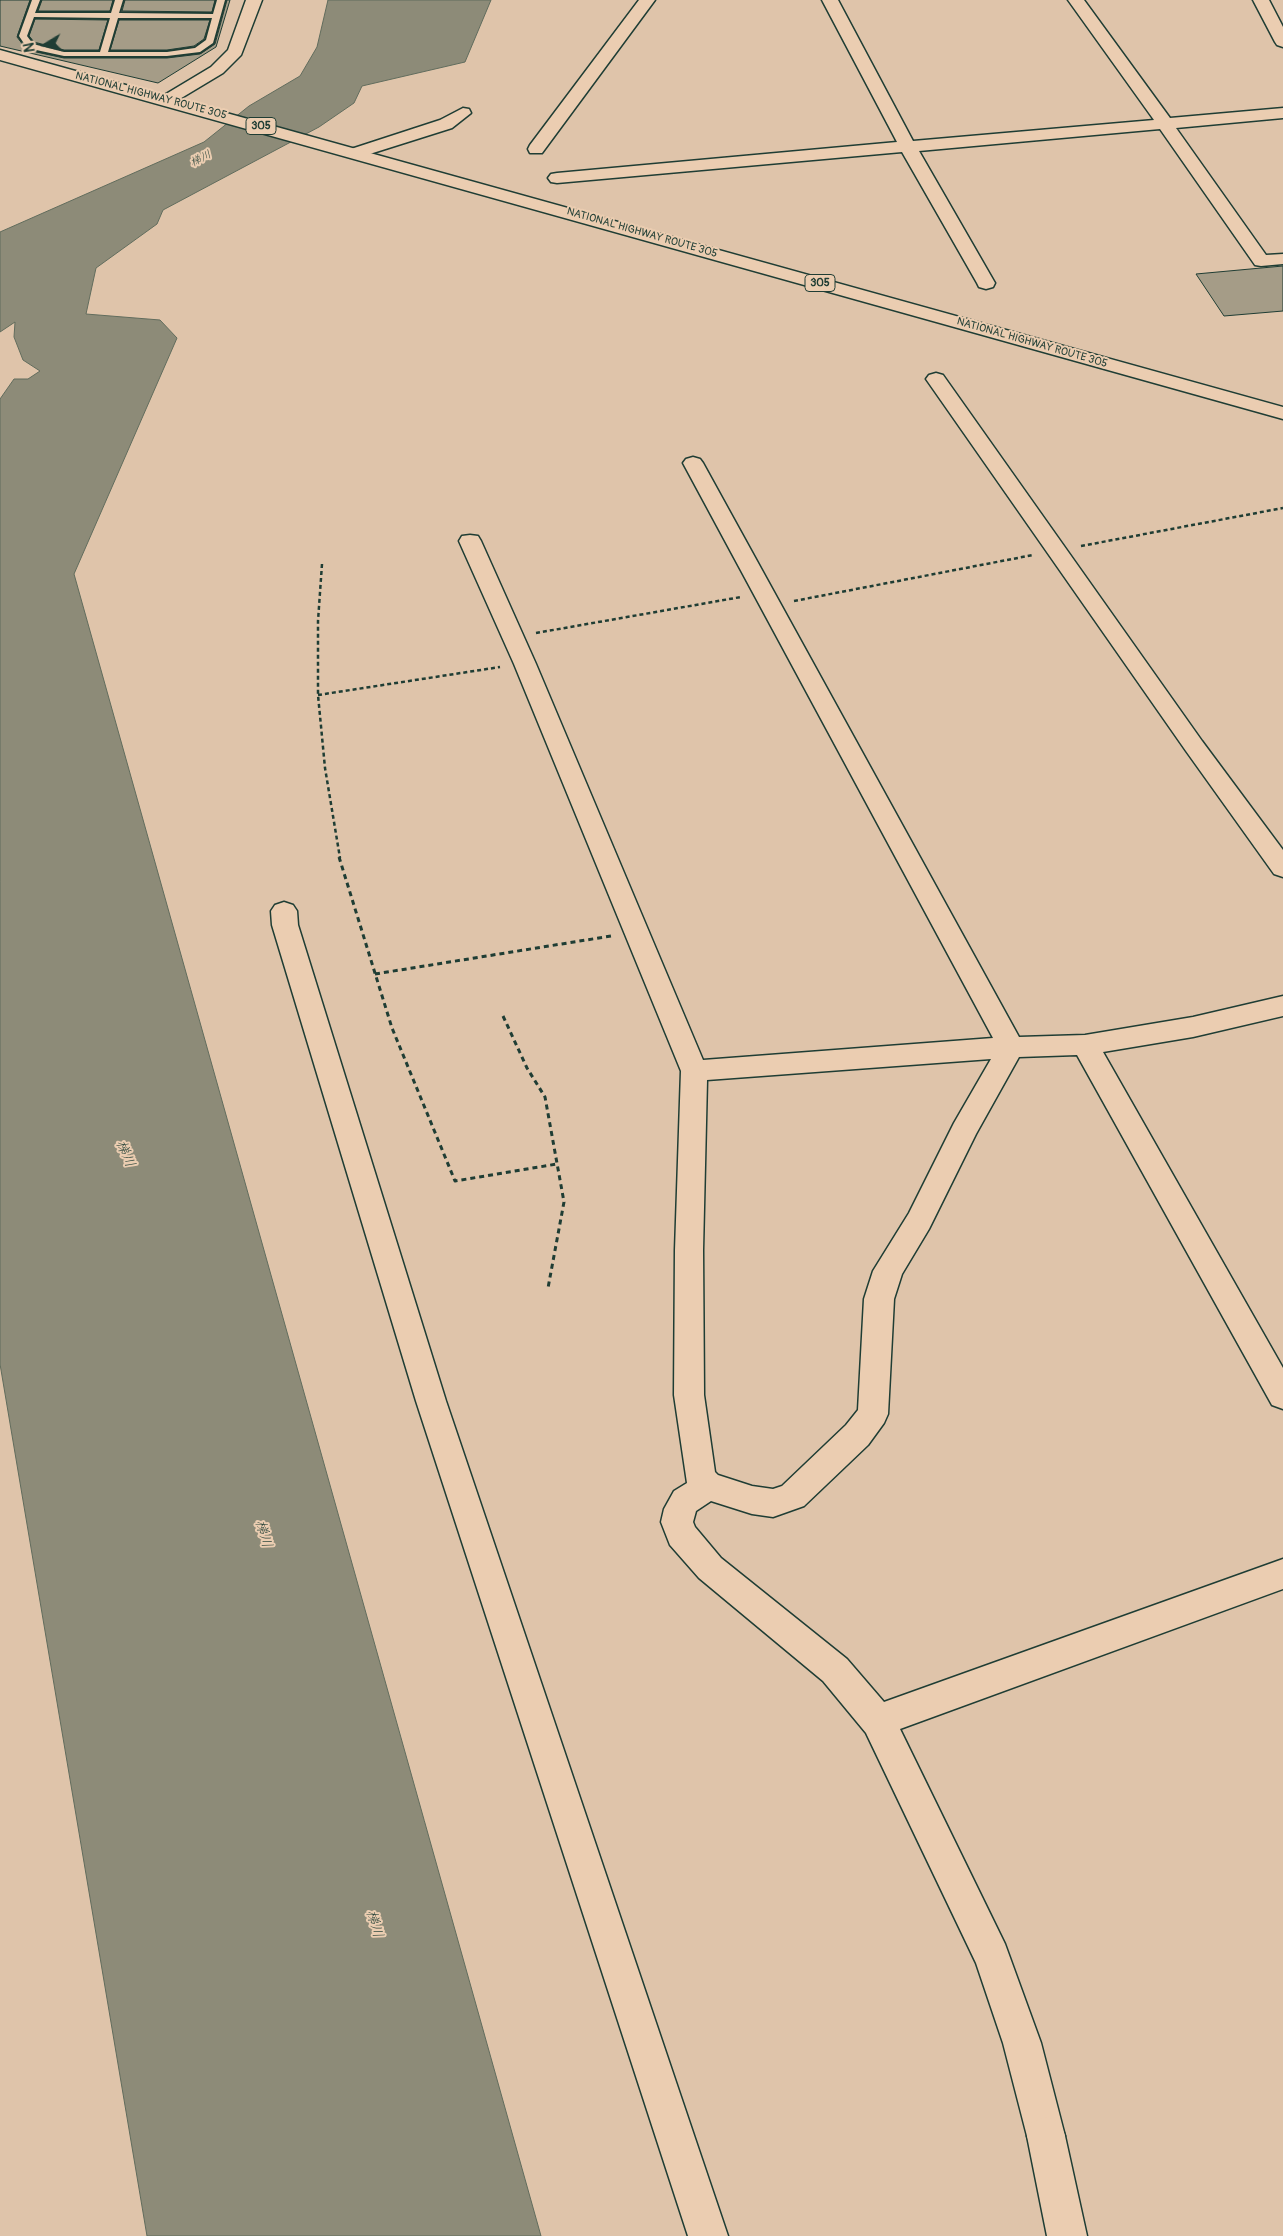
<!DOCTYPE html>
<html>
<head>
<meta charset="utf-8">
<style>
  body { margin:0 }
  #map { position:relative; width:1283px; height:2236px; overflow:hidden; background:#dfc4aa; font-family:Pangolin,sans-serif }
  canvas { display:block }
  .north { position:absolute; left:20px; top:20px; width:50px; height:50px; -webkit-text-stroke:4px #ebcdb1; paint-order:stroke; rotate:261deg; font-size:14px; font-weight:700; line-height:20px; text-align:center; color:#1f3d34 }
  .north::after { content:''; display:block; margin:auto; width:18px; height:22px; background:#1f3d34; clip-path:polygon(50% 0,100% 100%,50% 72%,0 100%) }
</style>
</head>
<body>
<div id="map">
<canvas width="1283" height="2236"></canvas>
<div class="north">N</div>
</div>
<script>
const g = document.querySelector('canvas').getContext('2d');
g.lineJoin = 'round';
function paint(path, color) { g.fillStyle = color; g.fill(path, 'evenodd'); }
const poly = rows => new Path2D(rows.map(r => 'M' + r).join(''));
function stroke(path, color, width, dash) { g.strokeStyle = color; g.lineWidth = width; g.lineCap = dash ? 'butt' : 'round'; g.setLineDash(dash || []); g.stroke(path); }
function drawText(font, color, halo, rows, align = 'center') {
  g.font = font + ' Pangolin,"Klee One",sans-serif'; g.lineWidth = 4; g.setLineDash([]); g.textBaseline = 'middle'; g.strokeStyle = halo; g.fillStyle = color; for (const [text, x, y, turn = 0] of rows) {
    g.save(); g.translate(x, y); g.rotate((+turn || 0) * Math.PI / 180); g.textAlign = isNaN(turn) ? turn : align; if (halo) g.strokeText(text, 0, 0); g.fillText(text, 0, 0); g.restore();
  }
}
const water = poly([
  [328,0,491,0,465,62,362,86,354,103,319,127,163,210,157,224,96,268,86,314,160,320,177,338,74,574,541,2236,147,2236,0,1364,0,399,14,379,28,379,40,371,23,360,14,337,15,322,0,332,0,232,204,142,249,106,300,76,317,47,328,0]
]);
const building = poly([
  [0,0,30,0,17,37,27,50,64,58,167,58,200,54,215,44,227,0,230,0,216,47,158,83,0,46,0,0],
  [42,0,113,0,110,11,38,11,42,0],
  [125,0,215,0,212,12,122,11,125,0],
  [35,19,108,20,99,50,64,50,34,42,29,36,35,19],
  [119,20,210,20,204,39,194,46,167,50,110,50,119,20],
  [1283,266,1283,311,1224,316,1196,274,1283,266]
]);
const pathFar1 = poly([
  [1081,546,1283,508],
  [322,564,318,621,318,695,325,768,340,858],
  [794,601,1033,555],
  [536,633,741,597],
  [318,695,500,667]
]);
const path = poly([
  [339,857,392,1028,455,1181,557,1164],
  [375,974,611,936],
  [503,1016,527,1068,545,1097,564,1202,548,1288]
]);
const lane = poly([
  [32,0,40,0,35,13,111,13,115,0,123,0,119,13,213,14,217,0,225,0,213,43,200,52,167,56,64,56,27,48,19,36,32,0],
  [34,17,110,18,100,52,64,52,33,44,27,36,34,17],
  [118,18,212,18,206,40,195,48,167,52,108,52,118,18]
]);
const street = poly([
  [246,0,262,0,241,55,223,73,173,103,161,103,159,100,161,97,211,67,228,50,246,0],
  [639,0,655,0,542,153,530,153,528,149,530,145,639,0],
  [822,0,838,0,913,141,1154,120,1068,0,1084,0,1170,118,1283,108,1283,118,1176,128,1266,255,1283,254,1283,264,1261,266,1255,265,1160,129,919,151,995,283,993,287,986,289,979,287,977,283,902,152,557,183,551,182,548,178,551,174,557,173,897,142,822,0],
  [463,108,469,109,471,113,452,128,357,158,351,157,348,153,351,149,440,120,463,108],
  [936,373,943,375,1202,741,1283,850,1283,877,1274,874,1186,751,926,379,929,375,936,373],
  [693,457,700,459,703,463,1019,1037,1085,1035,1193,1017,1283,996,1283,1016,1193,1037,1103,1052,1283,1368,1283,1409,1272,1405,1077,1055,1019,1057,976,1134,929,1229,902,1274,894,1299,888,1414,884,1423,868,1445,804,1506,773,1517,752,1514,711,1501,696,1511,693,1522,695,1527,721,1558,847,1659,884,1702,1283,1559,1283,1589,900,1729,1005,1944,1041,2043,1065,2136,1060,2150,1046,2155,1032,2150,1027,2136,1003,2043,976,1963,866,1733,823,1681,699,1578,670,1545,661,1522,664,1509,674,1491,687,1483,674,1395,675,1250,681,1071,514,664,459,541,462,536,470,535,478,536,481,541,536,664,703,1060,993,1038,683,463,686,459,693,457],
  [991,1059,954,1123,909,1213,873,1271,864,1299,858,1410,846,1425,782,1486,773,1489,752,1486,718,1475,715,1472,704,1395,703,1250,707,1080,991,1059],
  [284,902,293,905,297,911,298,925,446,1401,728,2236,688,2236,416,1401,272,925,271,911,275,905,284,902]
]);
const secondary = poly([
  [1253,0,1269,0,1283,27,1283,47,1277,45,1275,42,1253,0],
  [1046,2117,1060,2122,1065,2136,1087,2236,1047,2236,1027,2136,1032,2122,1046,2117]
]);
const highway = poly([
  [0,50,1283,407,1283,419,0,60,0,50]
]);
const farStreetnames = [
  ["NATIONAL HIGHWAY ROUTE 305",151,96,15],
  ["NATIONAL HIGHWAY ROUTE 305",642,233,16],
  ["NATIONAL HIGHWAY ROUTE 305",1032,343,16]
];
const shields = [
  [261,126,30],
  [820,283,30]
];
const shieldNames = [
  ["305",261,126],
  ["305",820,283]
];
const farWaternames = [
  ["梯川",201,159,-28]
];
const waterNames = [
  ["梯川",125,1154,67],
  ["梯川",263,1534,74],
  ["梯川",374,1924,74]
];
paint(water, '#8d8b78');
stroke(water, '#616c5d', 1);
paint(building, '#a59c87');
stroke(building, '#1f3d34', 1);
stroke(lane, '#1f3d34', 4);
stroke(street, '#1f3d34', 3);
stroke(secondary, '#1f3d34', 3);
stroke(highway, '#1f3d34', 3);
stroke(pathFar1, '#1f3d34', 2.5, [4, 3]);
stroke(path, '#1f3d34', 3, [5, 4]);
paint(lane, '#ebcdb1');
paint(street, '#ebcdb1');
paint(secondary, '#ebcdb1');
paint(highway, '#ebcdb1');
drawText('11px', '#1f3d34', '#ebcdb1', farStreetnames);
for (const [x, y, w] of shields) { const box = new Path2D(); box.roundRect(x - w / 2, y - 8.5, w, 17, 4); g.fillStyle = '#ebcdb1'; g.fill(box); stroke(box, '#1f3d34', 1); }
drawText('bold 11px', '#1f3d34', null, shieldNames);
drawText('italic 11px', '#2a453b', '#ebcdb1', farWaternames);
drawText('italic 14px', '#2a453b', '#ebcdb1', waterNames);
</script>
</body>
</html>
